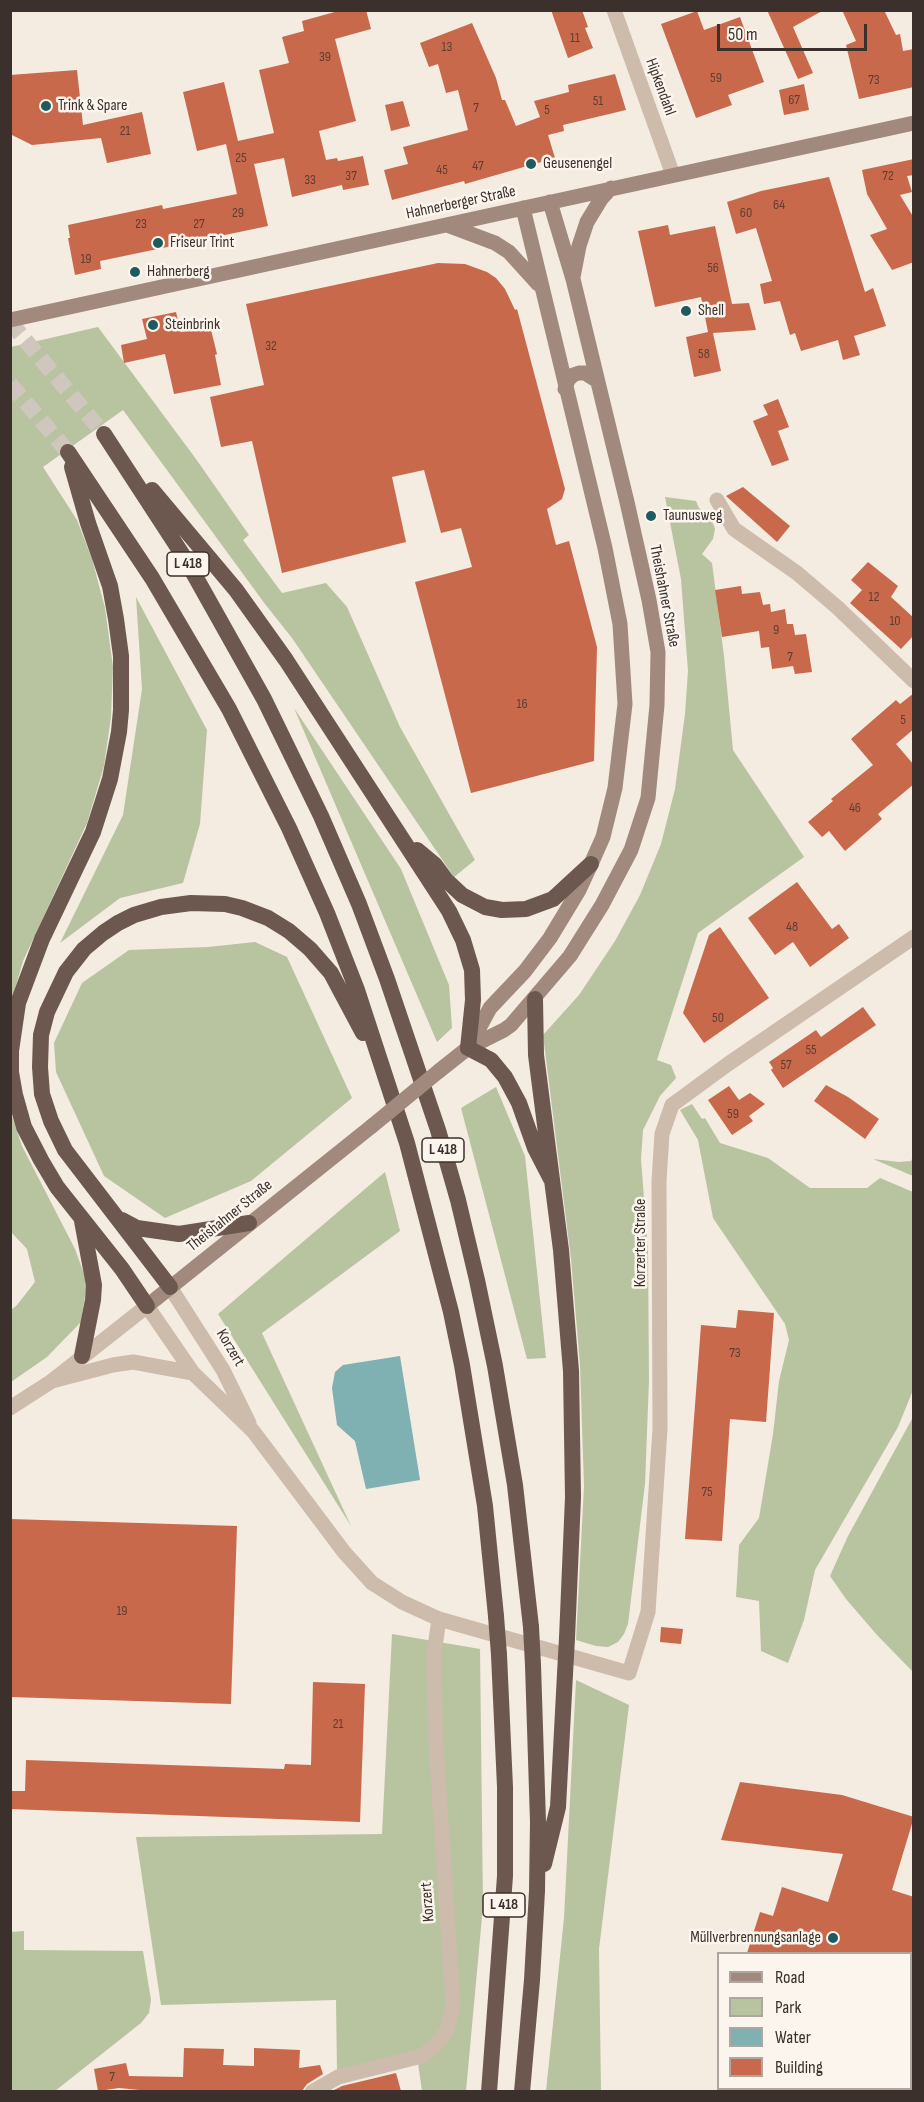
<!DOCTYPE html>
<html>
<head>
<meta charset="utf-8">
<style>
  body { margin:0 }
  #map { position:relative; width:924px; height:2102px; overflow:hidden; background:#f4ebe1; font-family:"Sofia Sans Condensed",sans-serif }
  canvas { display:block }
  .frame { position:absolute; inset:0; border:12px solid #3b302b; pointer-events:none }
  .legend { position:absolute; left:717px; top:1952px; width:195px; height:138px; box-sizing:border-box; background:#fbf5ee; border:2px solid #aea6a0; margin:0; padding:8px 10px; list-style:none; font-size:18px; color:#3b302b }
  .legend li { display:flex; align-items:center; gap:12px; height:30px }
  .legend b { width:30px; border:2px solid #aea6a0 }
  .scale { position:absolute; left:717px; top:24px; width:150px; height:27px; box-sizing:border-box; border:3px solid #3b302b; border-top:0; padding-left:8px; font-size:18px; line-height:21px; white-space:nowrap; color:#3b302b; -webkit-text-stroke:4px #fbf5ee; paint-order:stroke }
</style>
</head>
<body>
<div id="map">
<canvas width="924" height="2102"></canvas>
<div class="frame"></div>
<ul class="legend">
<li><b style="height:8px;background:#a18a7d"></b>Road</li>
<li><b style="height:16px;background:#b8c4a0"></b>Park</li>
<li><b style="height:16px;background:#7fb0b2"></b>Water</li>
<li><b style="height:16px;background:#c8694b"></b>Building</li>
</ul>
<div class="scale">50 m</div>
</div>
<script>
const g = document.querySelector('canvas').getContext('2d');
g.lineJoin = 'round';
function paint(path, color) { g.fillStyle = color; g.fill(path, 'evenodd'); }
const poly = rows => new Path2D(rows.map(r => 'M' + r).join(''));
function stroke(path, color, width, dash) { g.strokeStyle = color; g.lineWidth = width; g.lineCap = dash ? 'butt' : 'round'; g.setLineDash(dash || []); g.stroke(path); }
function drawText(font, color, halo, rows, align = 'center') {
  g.font = font + ' "Sofia Sans Condensed",sans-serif'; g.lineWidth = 5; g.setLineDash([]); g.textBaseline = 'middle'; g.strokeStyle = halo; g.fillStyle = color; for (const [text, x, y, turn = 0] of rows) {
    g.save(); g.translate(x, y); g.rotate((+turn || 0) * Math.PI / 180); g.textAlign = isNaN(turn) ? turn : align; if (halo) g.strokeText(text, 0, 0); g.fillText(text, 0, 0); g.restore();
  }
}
const green = poly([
  [98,327,196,459,249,535,243,540,282,593,326,583,347,607,400,727,475,860,454,877,292,638,265,604,123,410,43,467,77,520,92,559,105,608,113,667,111,717,104,766,87,823,23,961,11,1003,11,347],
  [665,497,696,501,699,508,711,518,715,529,713,539,702,554,712,563,724,656,733,750,804,857,698,933,657,1060,671,1065,676,1078,660,1096,643,1130,641,1159,648,1251,649,1380,645,1484,628,1624,624,1634,618,1642,608,1647,596,1646,576,1640,584,1486,580,1365,571,1259,543,1035,579,995,615,941,640,895,661,844,675,789,685,714,688,671,681,579],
  [136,597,207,730,200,824,183,883,120,898,60,943,123,815,142,689],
  [294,708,401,869,449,985,452,1028,437,1042],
  [255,942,287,957,352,1098,251,1181,165,1218,104,1176,56,1072,54,1043,82,983,129,950,208,947],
  [496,1087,525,1156,546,1358,527,1359,461,1108],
  [692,1104,702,1119,705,1118,720,1143,768,1158,810,1188,867,1188,880,1178,913,1192,913,1390,898,1427,815,1570,804,1620,788,1663,761,1651,759,1601,736,1597,739,1545,759,1518,773,1434,779,1381,789,1340,785,1324,713,1218,698,1140,680,1110],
  [10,1110,22,1146,75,1249,87,1282,81,1322,47,1357,11,1382,11,1310,17,1305,35,1282,27,1249,11,1232],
  [913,1157,913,1176,873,1159,899,1162,911,1161],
  [385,1172,400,1231,262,1333,351,1526,218,1314],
  [913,1417,913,1672,877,1635,846,1599,830,1576,848,1536],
  [392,1634,480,1649,483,1906,466,2091,422,2091,418,2063,337,2071,336,2000,161,2005,136,1837,382,1834],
  [576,1680,629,1705,599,1949,601,2091,546,2091,564,1918],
  [24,1931,24,1950,143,1951,151,2000,149,2013,141,2023,55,2091,11,2091,11,1932]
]);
const water = poly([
  [400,1356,420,1480,366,1489,355,1441,337,1425,332,1388,335,1372,343,1365]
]);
const building = poly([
  [342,10,366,10,371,29,335,39,356,121,319,131,326,160,337,158,338,161,363,156,369,185,343,190,342,185,292,197,284,158,254,164,268,226,100,261,101,269,75,275,68,238,70,238,68,225,162,205,163,209,237,194,226,144,197,151,183,92,224,82,238,141,274,133,259,70,289,63,282,37,304,31,302,21],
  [551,10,582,10,588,27,585,28,593,48,568,58],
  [767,10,824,10,793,27,813,73,798,79],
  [842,10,884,10,896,35,900,34,903,51,914,49,914,87,859,99,846,45,856,41],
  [697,11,704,30,740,17,764,82,728,95,732,105,696,118,661,24],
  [472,23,496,78,502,100,505,100,516,126,540,117,534,101,569,92,568,85,615,74,626,110,563,125,564,131,548,135,555,158,465,184,464,181,392,200,384,170,408,164,403,147,468,130,458,90,446,93,438,64,429,67,420,43],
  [77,70,83,125,142,112,151,154,107,163,101,138,32,145,10,134,10,75],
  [804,84,809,110,784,115,779,90],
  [403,101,410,126,391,131,385,105],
  [914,159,914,175,907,176,912,192,900,195,914,218,914,262,892,270,870,235,887,229,867,194,862,170],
  [829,177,865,292,873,288,886,326,854,336,860,355,843,360,838,340,801,351,795,333,790,335,780,301,764,304,760,284,772,281,756,228,736,234,727,202,761,191],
  [668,225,670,235,715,226,732,304,749,303,756,330,713,333,721,371,694,377,686,337,708,332,701,297,655,307,638,231],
  [438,263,465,264,487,272,496,278,505,289,515,310,517,309,565,489,562,499,547,509,556,545,569,541,597,647,594,761,471,793,415,582,472,567,461,528,441,533,424,470,392,477,406,542,282,573,252,441,221,447,210,397,264,385,246,304],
  [176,312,181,332,210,326,217,354,215,355,221,385,174,394,165,354,124,363,121,345,147,339,142,319],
  [778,399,789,427,778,431,789,460,772,466,753,421,768,415,763,405],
  [743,487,790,526,777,542,726,496],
  [868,562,898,586,891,597,914,618,914,635,901,649,850,603,862,590,851,580],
  [741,586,742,594,760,592,763,605,770,604,771,612,785,609,787,624,793,624,795,635,806,634,812,672,795,674,793,666,772,669,769,647,761,648,759,631,722,637,715,590],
  [914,693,914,729,896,744,914,765,914,784,878,814,882,819,845,851,829,831,822,837,808,822,833,801,831,799,873,765,851,739,896,700,900,704],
  [797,882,832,929,839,924,849,938,810,967,793,942,775,955,748,918],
  [720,927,769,998,704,1043,683,1013,709,935],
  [863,1007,876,1025,783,1088,771,1070,773,1068,769,1062,816,1030,821,1037],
  [826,1085,848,1097,879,1119,865,1139,814,1101],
  [729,1086,739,1100,750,1093,765,1104,749,1116,753,1121,732,1135,708,1100],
  [738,1310,774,1313,766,1422,730,1419,722,1541,685,1539,701,1325,736,1328],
  [10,1519,237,1526,231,1704,10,1697],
  [661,1627,683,1629,681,1644,660,1642],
  [313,1682,365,1684,360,1822,10,1809,10,1791,25,1791,26,1760,284,1769,285,1764,311,1765],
  [740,1782,842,1795,914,1817,892,1890,914,1897,914,1953,747,1953,760,1912,773,1916,782,1887,828,1902,843,1854,721,1840],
  [184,2048,224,2049,223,2065,254,2066,254,2048,300,2050,299,2068,320,2065,323,2074,307,2084,302,2091,150,2091,119,2088,98,2091,94,2069,126,2063,129,2076,183,2077],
  [396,2073,401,2091,332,2091,342,2086]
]);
const trunkTunnel = poly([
  [10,322,104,434],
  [10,384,68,452]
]);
const minor = poly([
  [614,10,673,175],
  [717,500,734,529,797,573,838,608,914,681],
  [170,1287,223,1370,249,1423],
  [147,1306,193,1373,253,1431,344,1552,372,1583,402,1602,439,1619,629,1673,648,1612,660,1429,659,1181,662,1134,672,1105,728,1064,914,937],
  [52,1381,113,1365,133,1362,193,1373],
  [312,2092,338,2077,422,2056,435,2046,447,2030,453,2006,435,1727,434,1654,439,1619]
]);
const tertiary = poly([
  [10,1408,52,1381,147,1306]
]);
const secondary = poly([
  [447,225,495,243,509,252,538,284],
  [573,277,579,246,587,222,601,199,611,188],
  [10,320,914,123],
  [565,389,568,380,573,375,579,373,585,373,596,380],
  [469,1047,490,1008,525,971,550,938,579,890,591,864,603,837,615,788,625,704,620,624,605,548,523,208],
  [439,1071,468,1048,504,1030,511,1025,570,956,602,905,631,850,648,798,657,705,658,652,649,600,627,502,573,279,550,202],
  [147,1306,372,1126]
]);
const trunk = poly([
  [104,434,186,560,264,699,321,816,359,904,387,979,438,1130,458,1200,477,1280,495,1366,515,1485,531,1627],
  [68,452,152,578,229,709,289,828,327,913,357,990,407,1143,451,1312,462,1365,485,1506,496,1616],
  [72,467,88,523,110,586,116,619,121,656,121,710,119,732,110,779,93,832,42,939,18,1003,11,1051,11,1072,15,1095,24,1127,41,1160,57,1187,122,1269,147,1306],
  [152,490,236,590,286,660,449,911,463,940,472,970,473,1000,468,1048,491,1060,505,1077,519,1103,535,1148,551,1179],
  [417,850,435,865,446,880,462,895,485,907,502,910,526,909,553,899,591,864],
  [535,999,536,1055,561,1250,571,1371,573,1497,567,1638],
  [122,1220,137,1228,179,1234,249,1223],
  [170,1287,65,1150,51,1121,42,1094,40,1067,41,1035,47,1012,66,972,84,949,103,933,118,923,134,915,161,907,191,903,225,904,242,908,268,918,289,931,310,949,331,973,363,1033],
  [82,1356,93,1300,94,1285,82,1221],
  [544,1864,558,1807,565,1674],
  [489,2092,505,1876,505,1787,499,1655],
  [522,2092,532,1980,537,1891,538,1822,533,1665]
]);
const secondaryBridge = poly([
  [372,1126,439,1071]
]);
const trunkBridge = poly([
  [496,1616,499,1655],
  [531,1627,533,1665],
  [565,1674,567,1638]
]);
const markers = [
  [46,106,6,"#1f5a5e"],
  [531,164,6,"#1f5a5e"],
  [158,243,6,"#1f5a5e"],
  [135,272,6,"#1f5a5e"],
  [686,311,6,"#1f5a5e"],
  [153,325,6,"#1f5a5e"],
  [651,516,6,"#1f5a5e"],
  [833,1938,6,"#1f5a5e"]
];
const numberNames = [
  ["11",575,38],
  ["13",447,47],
  ["39",325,57],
  ["59",716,78],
  ["73",874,80],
  ["67",794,100],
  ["51",598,101],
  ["7",476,108],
  ["5",547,110],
  ["21",125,131],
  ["25",241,158],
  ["47",478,166],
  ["45",442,170],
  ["37",351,176],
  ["72",888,176],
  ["33",310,180],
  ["64",779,205],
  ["29",238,213],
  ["60",746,213],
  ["23",141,224],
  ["27",199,224],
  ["19",86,259],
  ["56",713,268],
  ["32",271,346],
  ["58",704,354],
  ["12",874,597],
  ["10",895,621],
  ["9",776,630],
  ["7",790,657],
  ["16",522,704],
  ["5",903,720],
  ["46",855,808],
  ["48",792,927],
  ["50",718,1018],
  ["55",811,1050],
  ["57",786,1065],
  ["59",733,1114],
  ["73",735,1353],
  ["75",707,1492],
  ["19",122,1611],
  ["21",338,1724],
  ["7",112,2077]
];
const shields = [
  [188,564,42],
  [443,1150,42],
  [504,1905,42]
];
const shieldNames = [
  ["L 418",188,564],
  ["L 418",443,1150],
  ["L 418",504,1905]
];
const streetNames = [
  ["Hipkendahl",660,87,70],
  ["Hahnerberger Straße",461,203,-12],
  ["Theishahner Straße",664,596,79],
  ["Theishahner Straße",230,1216,-39],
  ["Korzerter Straße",641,1243,-90],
  ["Korzert",230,1348,59],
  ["Korzert",428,1902,-94]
];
const poiNames = [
  ["Trink & Spare",58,106],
  ["Geusenengel",543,164],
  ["Friseur Trint",170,243],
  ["Hahnerberg",147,272],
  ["Shell",698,311],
  ["Steinbrink",165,325],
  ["Taunusweg",663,516],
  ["Müllverbrennungsanlage",821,1938,"right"]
];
paint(green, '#b8c4a0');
paint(water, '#7fb0b2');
paint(building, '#c8694b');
stroke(trunkTunnel, '#cfc6bd', 16, [16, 8]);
stroke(minor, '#cdbbac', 15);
stroke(tertiary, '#cdbbac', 15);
stroke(secondary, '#a18a7d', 15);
stroke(trunk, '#6c584f', 16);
stroke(secondaryBridge, '#a18a7d', 15);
stroke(trunkBridge, '#6c584f', 16);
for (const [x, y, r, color] of markers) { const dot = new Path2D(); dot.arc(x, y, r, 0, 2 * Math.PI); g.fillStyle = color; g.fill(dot); stroke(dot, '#fbf5ee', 2); }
drawText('14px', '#5e3e33', null, numberNames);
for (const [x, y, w] of shields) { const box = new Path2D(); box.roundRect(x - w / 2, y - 12, w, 24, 4.5); g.fillStyle = '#fbf5ee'; g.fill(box); stroke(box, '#3b302b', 1.5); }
drawText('bold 15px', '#3b302b', null, shieldNames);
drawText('16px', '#3b302b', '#fbf5ee', streetNames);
drawText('16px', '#3b302b', '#fbf5ee', poiNames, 'left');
</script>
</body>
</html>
